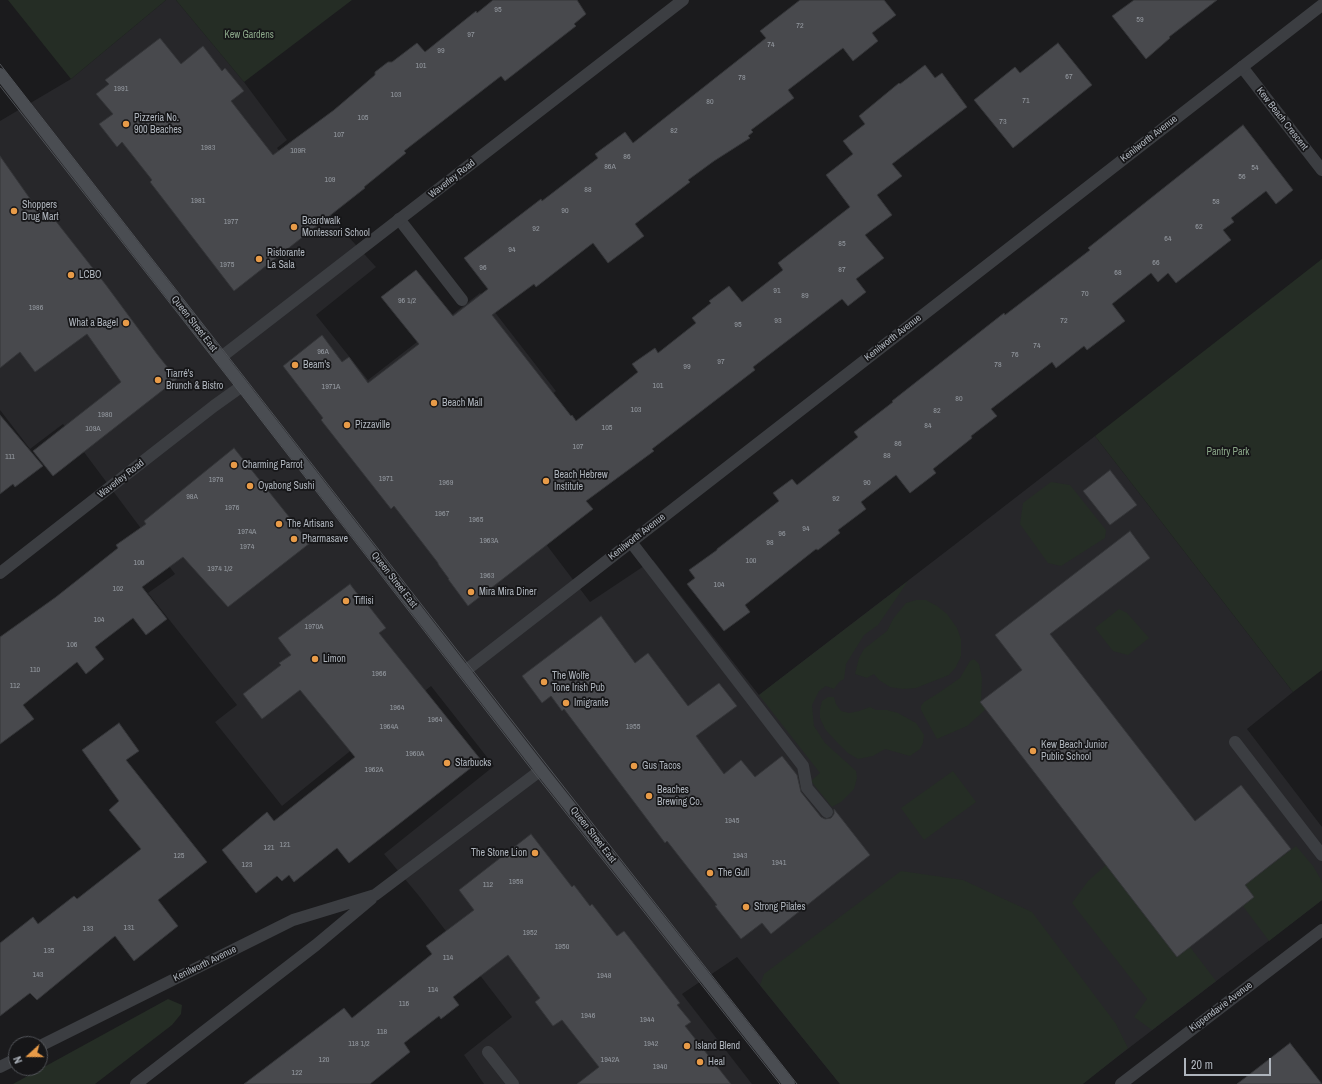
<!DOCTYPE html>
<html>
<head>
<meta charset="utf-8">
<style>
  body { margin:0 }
  #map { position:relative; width:1322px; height:1084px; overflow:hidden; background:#1b1b1d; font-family:"Archivo Narrow",sans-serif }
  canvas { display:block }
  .north { position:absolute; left:8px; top:1036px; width:40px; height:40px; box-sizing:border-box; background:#161618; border:1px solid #53555a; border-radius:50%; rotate:249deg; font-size:11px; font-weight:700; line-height:16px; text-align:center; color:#aeb4bc }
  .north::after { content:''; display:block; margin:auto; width:14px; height:18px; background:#e89b48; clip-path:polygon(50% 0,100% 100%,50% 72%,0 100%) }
  .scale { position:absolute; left:1184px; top:1058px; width:87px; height:18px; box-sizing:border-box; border:2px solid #aeb4bc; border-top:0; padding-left:5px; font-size:12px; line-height:14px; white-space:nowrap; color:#aeb4bc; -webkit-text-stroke:3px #161618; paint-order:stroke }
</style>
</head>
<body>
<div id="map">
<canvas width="1322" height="1084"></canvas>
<div class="north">N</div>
<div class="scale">20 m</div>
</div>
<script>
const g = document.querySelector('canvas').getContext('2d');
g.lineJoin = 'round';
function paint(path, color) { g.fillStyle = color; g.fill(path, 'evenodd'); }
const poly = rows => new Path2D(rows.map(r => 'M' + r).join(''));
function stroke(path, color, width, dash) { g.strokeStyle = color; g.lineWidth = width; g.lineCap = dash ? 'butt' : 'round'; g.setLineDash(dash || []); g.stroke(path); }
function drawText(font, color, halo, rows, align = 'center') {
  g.font = font + ' "Archivo Narrow",sans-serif'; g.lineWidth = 3.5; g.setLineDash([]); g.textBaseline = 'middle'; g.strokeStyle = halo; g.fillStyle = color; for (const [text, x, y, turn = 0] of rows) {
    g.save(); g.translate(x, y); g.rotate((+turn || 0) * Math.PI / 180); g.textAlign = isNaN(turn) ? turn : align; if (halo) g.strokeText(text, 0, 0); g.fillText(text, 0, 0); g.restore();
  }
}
const built = poly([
  [166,0,176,0,244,82,287,140,277,148,345,233,376,267,316,315,368,380,480,293,556,391,524,420,479,456,590,602,653,560,759,695,953,546,1095,436,1293,692,1247,729,1322,827,1322,900,1082,1084,840,1084,737,957,682,994,752,1084,484,1084,464,1055,512,1017,419,896,384,854,494,766,431,686,282,806,215,722,237,705,148,593,175,574,63,424,30,449,0,410,0,121,71,79]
]);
const green = poly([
  [8,0,166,0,71,79],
  [176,0,352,0,244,82],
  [1322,259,1322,670,1293,692,1095,436],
  [1051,482,1070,485,1106,530,1105,538,1061,566,1048,563,1020,524,1023,503],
  [908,581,878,625,864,635,846,664,844,679,839,682,834,689,826,686,819,691,812,705,814,726,825,743,856,771,857,778,854,789,841,802,832,807,811,781,820,773,759,695],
  [916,600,926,600,937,606,947,614,957,628,961,639,961,656,956,667,949,675,916,688,903,689,890,687,879,680,874,674,867,678,855,674,859,658,864,649,887,631,893,619,906,603],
  [1119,609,1127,613,1149,638,1128,655,1113,651,1095,628],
  [974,659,979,664,982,678,981,702,986,709,967,726,937,739,921,710,921,706,924,702,937,694,960,678,970,661],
  [828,697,834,697,836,704,841,711,849,713,859,711,870,707,876,710,887,710,898,713,916,723,924,735,923,743,920,749,910,756,885,749,873,756,858,759,848,753,835,740,825,729,820,718,820,709,822,701],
  [953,771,976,802,924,840,901,808],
  [1296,846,1313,866,1320,878,1322,883,1322,900,1269,941,1243,906,1254,897,1245,885],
  [1106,865,1177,957,1190,947,1216,981,1152,1030,1134,1017,1147,999,1072,903,1088,881],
  [901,871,963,880,1032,912,1116,1024,1128,1048,1083,1084,840,1084,760,985,764,974],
  [168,999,182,1005,181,1014,172,1025,95,1084,13,1084]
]);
const building = poly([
  [493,0,577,0,586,14,574,24,576,26,505,81,501,76,404,151,406,153,364,187,365,188,234,291,150,182,152,180,122,142,117,147,99,124,113,114,96,94,109,84,105,80,160,38,181,64,203,46,222,71,225,68,244,91,231,101,273,155,334,110,375,75,375,72,388,62,392,62,417,43,425,52,476,11,477,13,493,0],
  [800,0,884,0,896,15,872,33,878,41,853,61,843,48,788,90,794,98,751,130,753,132,748,136,750,138,714,161,688,180,690,182,635,224,644,236,608,263,593,243,536,287,534,284,492,315,571,416,572,415,576,421,638,372,632,364,655,348,658,353,696,323,692,318,711,303,709,301,729,286,742,302,783,270,778,263,850,207,826,175,853,154,843,141,865,124,859,116,899,83,900,84,925,65,935,78,942,73,967,107,892,164,902,176,877,195,892,215,865,235,884,258,856,279,866,292,848,306,842,299,753,367,755,370,652,449,654,451,586,501,593,509,468,606,448,579,449,579,438,564,438,563,394,506,391,509,321,420,323,418,283,366,322,335,342,362,349,357,368,383,419,344,381,297,416,270,453,316,488,289,464,258,541,199,542,201,598,158,595,154,625,132,633,143,766,38,760,31,800,0],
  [1134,0,1217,0,1169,37,1170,38,1146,59,1112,16,1134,0],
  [1058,43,1092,85,1013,148,974,100,1015,67,1020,73,1058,43],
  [1243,125,1293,190,1276,204,1266,191,1231,218,1234,222,1223,230,1231,240,1176,283,1168,273,1158,282,1151,273,1112,304,1125,321,1087,350,1084,346,1056,368,1052,362,991,409,997,416,971,436,972,438,933,469,936,473,910,493,896,475,861,502,866,509,838,530,840,533,818,550,816,549,745,605,750,612,724,631,687,584,695,578,689,570,717,550,717,549,779,501,773,493,792,479,797,485,858,437,854,432,893,402,892,401,1004,313,1005,315,1090,250,1088,248,1243,125],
  [0,156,38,210,44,206,106,285,157,354,177,379,53,476,33,451,121,382,87,334,35,372,20,352,0,368,0,156],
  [0,415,43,466,15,487,13,484,0,494,0,415],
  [234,448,310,543,228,607,183,557,142,587,167,619,146,635,133,618,95,647,104,659,86,674,77,662,23,705,34,719,0,744,0,637,56,597,118,548,116,545,146,524,144,521,234,448],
  [1110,470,1137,505,1110,525,1083,491,1110,470],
  [1130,531,1150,558,1050,634,1195,821,1241,785,1291,849,1245,885,1254,897,1177,957,980,702,1022,670,995,635,1130,531],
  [350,584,362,600,364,600,386,628,379,633,481,760,349,863,337,848,294,882,289,875,282,881,277,876,256,893,222,850,267,812,274,821,355,757,300,690,262,719,243,694,281,665,279,663,291,655,278,638,350,584],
  [601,616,635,663,648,653,688,706,719,683,737,706,696,736,724,774,741,760,755,777,782,756,797,775,801,792,821,817,825,819,831,818,834,814,834,809,870,855,771,934,762,923,741,939,715,906,717,905,667,841,665,843,564,709,562,711,551,696,542,703,522,676,601,616],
  [119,723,139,751,126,760,207,862,158,900,178,926,134,961,115,936,37,1000,30,993,0,1016,0,943,33,917,38,924,74,896,77,899,141,849,109,810,119,801,82,750,119,723],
  [531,834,572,887,574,885,590,906,592,904,617,936,624,931,680,1003,677,1005,691,1022,685,1026,731,1084,577,1084,599,1067,562,1020,553,1026,535,1002,540,998,508,955,453,997,459,1005,441,1019,439,1016,404,1043,410,1052,370,1084,244,1084,344,1008,352,1018,432,954,426,946,474,910,459,890,531,834],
  [1290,1043,1322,1084,1237,1084,1290,1043]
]);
const lane = poly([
  [1242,67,1322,170],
  [399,219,462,300],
  [631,542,803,766,807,788,827,812],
  [1235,742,1322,855],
  [488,1052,513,1084]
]);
const street = poly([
  [220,358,683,0],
  [0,573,214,406,242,386],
  [465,671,1322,5],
  [40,1046,293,920,375,895,541,770],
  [0,1067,16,1059],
  [136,1084,316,945,371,899],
  [1121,1084,1322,930]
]);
const secondary = poly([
  [0,74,541,770,789,1084]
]);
const tram = poly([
  [0,64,538,754,797,1084],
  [0,86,237,389,535,774,780,1084]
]);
const markers = [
  [126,124,4,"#e89b48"],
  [14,211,4,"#e89b48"],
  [294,227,4,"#e89b48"],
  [259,259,4,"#e89b48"],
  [71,275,4,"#e89b48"],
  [126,323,4,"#e89b48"],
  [295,365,4,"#e89b48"],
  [158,380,4,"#e89b48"],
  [434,403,4,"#e89b48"],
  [347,425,4,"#e89b48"],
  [234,465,4,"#e89b48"],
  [546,481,4,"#e89b48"],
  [250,486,4,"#e89b48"],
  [279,524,4,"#e89b48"],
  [294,539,4,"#e89b48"],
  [471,592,4,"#e89b48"],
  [346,601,4,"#e89b48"],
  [315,659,4,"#e89b48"],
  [544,682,4,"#e89b48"],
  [566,703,4,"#e89b48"],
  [1033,751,4,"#e89b48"],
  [447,763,4,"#e89b48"],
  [634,766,4,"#e89b48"],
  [649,796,4,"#e89b48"],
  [535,853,4,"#e89b48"],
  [710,873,4,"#e89b48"],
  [746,907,4,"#e89b48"],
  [687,1046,4,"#e89b48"],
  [700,1062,4,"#e89b48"]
];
const numberNames = [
  ["95",498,10],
  ["59",1140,20],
  ["72",800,26],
  ["97",471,35],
  ["74",771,45],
  ["99",441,51],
  ["101",421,66],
  ["67",1069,77],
  ["78",742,78],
  ["1991",121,89],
  ["103",396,95],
  ["71",1026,101],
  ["80",710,102],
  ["105",363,118],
  ["73",1003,122],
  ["82",674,131],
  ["107",339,135],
  ["1983",208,148],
  ["109R",298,151],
  ["86",627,157],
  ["86A",610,167],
  ["54",1255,168],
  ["56",1242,177],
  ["109",330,180],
  ["88",588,190],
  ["1981",198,201],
  ["58",1216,202],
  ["90",565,211],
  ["1977",231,222],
  ["62",1199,227],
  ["92",536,229],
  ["64",1168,239],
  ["85",842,244],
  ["94",512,250],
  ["66",1156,263],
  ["1975",227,265],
  ["96",483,268],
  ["87",842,270],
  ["68",1118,273],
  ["91",777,291],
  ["70",1085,294],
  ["89",805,296],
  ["96 1/2",407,301],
  ["1986",36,308],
  ["93",778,321],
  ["72",1064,321],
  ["95",738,325],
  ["74",1037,346],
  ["96A",323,352],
  ["76",1015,355],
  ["97",721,362],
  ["78",998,365],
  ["99",687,367],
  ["101",658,386],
  ["1971A",331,387],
  ["80",959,399],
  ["103",636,410],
  ["82",937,411],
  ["1980",105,415],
  ["84",928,426],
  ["105",607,428],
  ["109A",93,429],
  ["86",898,444],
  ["107",578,447],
  ["88",887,456],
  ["111",10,457],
  ["1971",386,479],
  ["1978",216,480],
  ["1969",446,483],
  ["90",867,483],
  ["98A",192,497],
  ["92",836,499],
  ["1976",232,508],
  ["1967",442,514],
  ["1965",476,520],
  ["94",806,529],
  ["1974A",247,532],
  ["96",782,534],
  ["1963A",489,541],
  ["98",770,543],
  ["1974",247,547],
  ["100",751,561],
  ["100",139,563],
  ["1974 1/2",220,569],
  ["1963",487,576],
  ["104",719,585],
  ["102",118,589],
  ["104",99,620],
  ["1970A",314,627],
  ["106",72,645],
  ["110",35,670],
  ["1966",379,674],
  ["112",15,686],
  ["1964",397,708],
  ["1964",435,720],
  ["1964A",389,727],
  ["1955",633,727],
  ["1960A",415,754],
  ["1962A",374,770],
  ["1945",732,821],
  ["121",285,845],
  ["121",269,848],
  ["125",179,856],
  ["1943",740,856],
  ["1941",779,863],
  ["123",247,865],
  ["1958",516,882],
  ["112",488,885],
  ["131",129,928],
  ["133",88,929],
  ["1952",530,933],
  ["1950",562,947],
  ["135",49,951],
  ["114",448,958],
  ["143",38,975],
  ["1948",604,976],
  ["114",433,990],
  ["116",404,1004],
  ["1946",588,1016],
  ["1944",647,1020],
  ["118",382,1032],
  ["118 1/2",359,1044],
  ["1942",651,1044],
  ["120",324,1060],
  ["1942A",610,1060],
  ["1940",660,1067],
  ["122",297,1073]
];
const parkNames = [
  ["Kew Gardens",249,35],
  ["Pantry Park",1228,452]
];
const poiNames = [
  ["Pizzeria No.",134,118],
  ["900 Beaches",134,130],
  ["Shoppers",22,205],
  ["Drug Mart",22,217],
  ["Boardwalk",302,221],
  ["Montessori School",302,233],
  ["Ristorante",267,253],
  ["La Sala",267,265],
  ["LCBO",79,275],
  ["What a Bagel",118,323,"right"],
  ["Beam's",303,365],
  ["Tiarré's",166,374],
  ["Brunch & Bistro",166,386],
  ["Beach Mall",442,403],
  ["Pizzaville",355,425],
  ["Charming Parrot",242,465],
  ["Beach Hebrew",554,475],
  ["Institute",554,487],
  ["Oyabong Sushi",258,486],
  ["The Artisans",287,524],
  ["Pharmasave",302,539],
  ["Mira Mira Diner",479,592],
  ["Tiflisi",354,601],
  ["Limon",323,659],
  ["The Wolfe",552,676],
  ["Tone Irish Pub",552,688],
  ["Imigrante",574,703],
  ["Kew Beach Junior",1041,745],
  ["Public School",1041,757],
  ["Starbucks",455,763],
  ["Gus Tacos",642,766],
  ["Beaches",657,790],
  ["Brewing Co.",657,802],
  ["The Stone Lion",527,853,"right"],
  ["The Gull",718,873],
  ["Strong Pilates",754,907],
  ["Island Blend",695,1046],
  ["Heal",708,1062]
];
const streetNames = [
  ["Kew Beach Crescent",1282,119,52],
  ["Kenilworth Avenue",1149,139,-38],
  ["Waverley Road",452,179,-38],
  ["Queen Street East",194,324,52],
  ["Kenilworth Avenue",893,338,-38],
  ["Waverley Road",121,479,-38],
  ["Kenilworth Avenue",637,537,-38],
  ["Queen Street East",394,580,52],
  ["Queen Street East",593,835,52],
  ["Kenilworth Avenue",205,964,-26],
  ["Kippendavie Avenue",1221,1007,-37]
];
paint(built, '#27272a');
paint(green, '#252d25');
paint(building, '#48494d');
stroke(building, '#353639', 1);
stroke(lane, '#3c3e42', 12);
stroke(street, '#3c3e42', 12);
stroke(secondary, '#4a4d52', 12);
stroke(tram, '#515459', 1);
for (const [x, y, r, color] of markers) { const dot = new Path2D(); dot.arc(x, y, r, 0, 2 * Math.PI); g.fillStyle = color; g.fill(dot); stroke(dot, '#161618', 1.5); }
drawText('8px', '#9499a0', null, numberNames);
drawText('10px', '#89a587', '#161618', parkNames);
drawText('10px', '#aeb4bc', '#161618', poiNames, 'left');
drawText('10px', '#aeb4bc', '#161618', streetNames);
</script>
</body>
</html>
